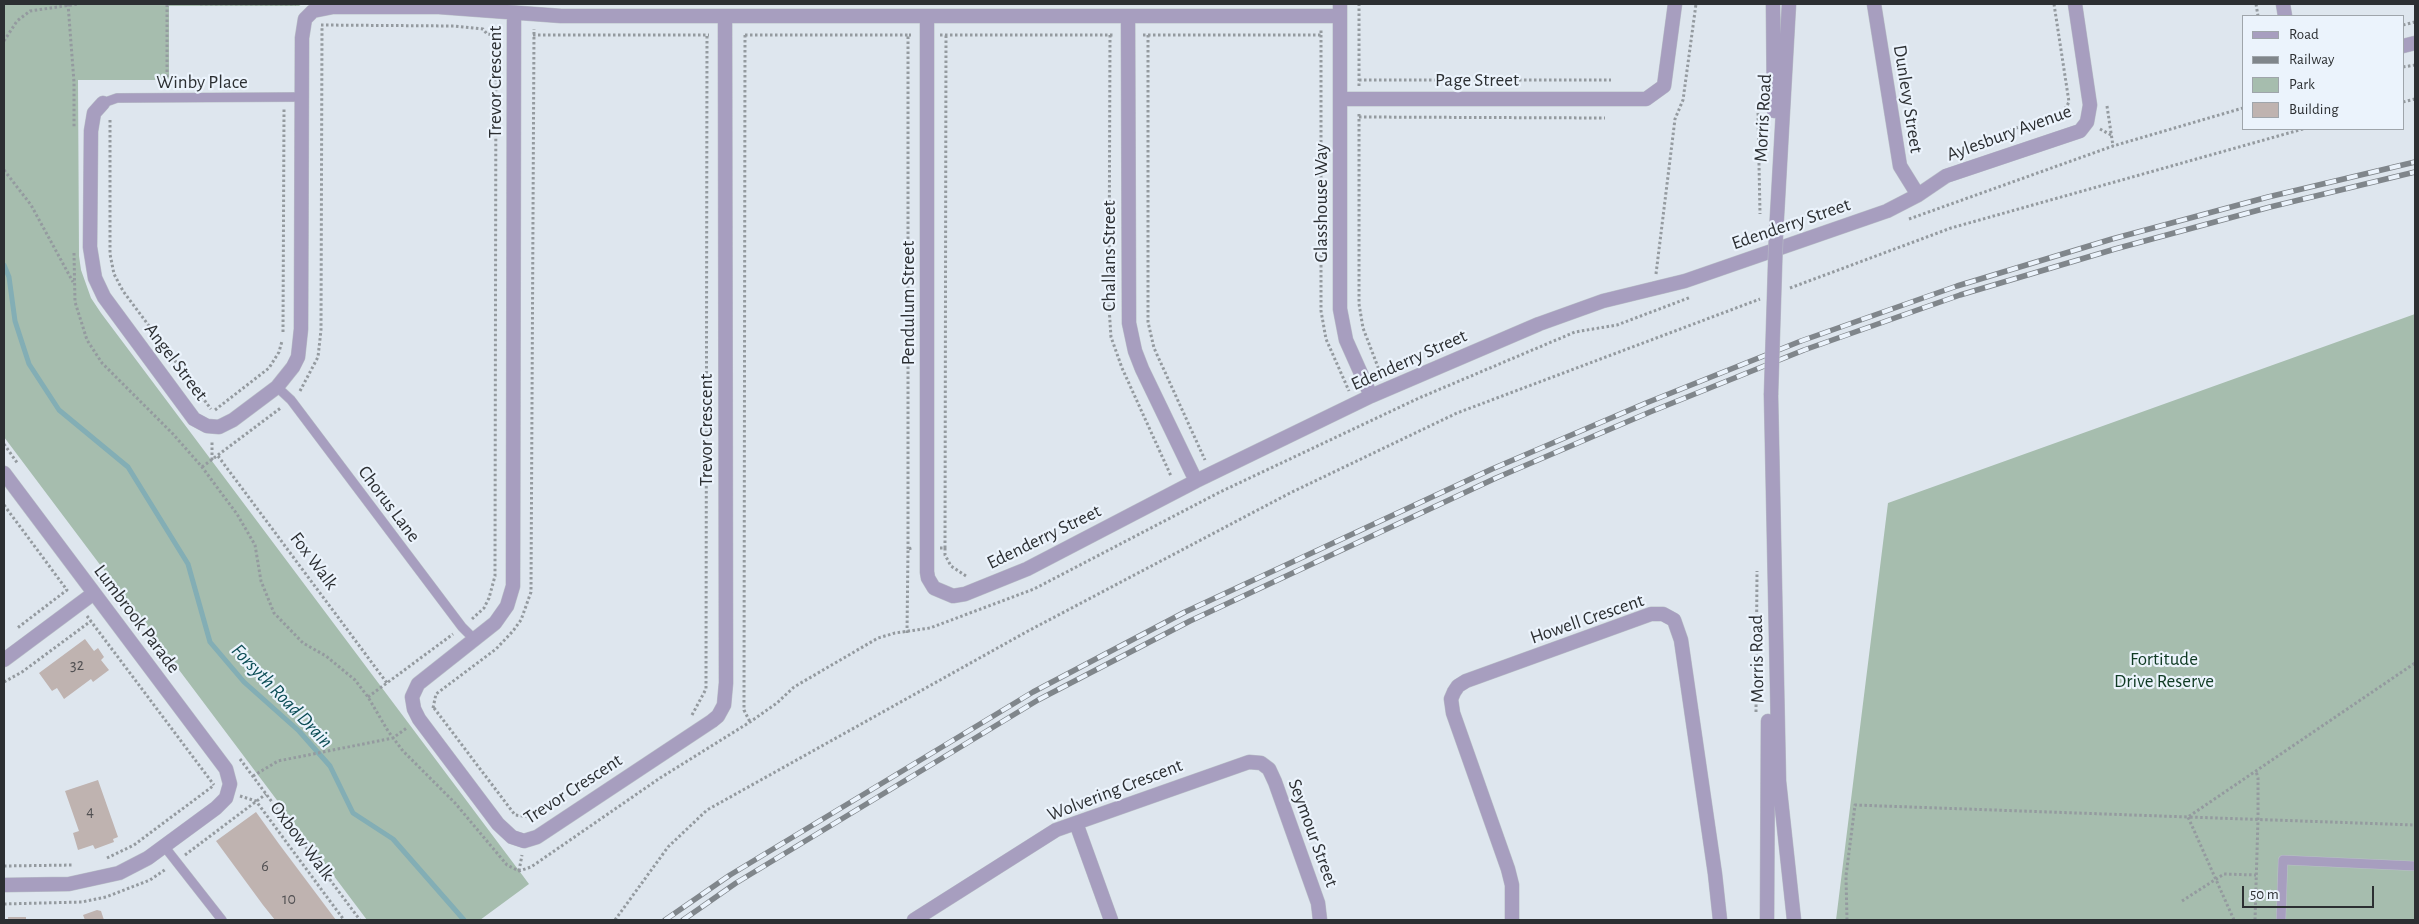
<!DOCTYPE html>
<html>
<head>
<meta charset="utf-8">
<style>
  body { margin:0 }
  #map { position:relative; width:2419px; height:924px; overflow:hidden; background:#dee6ee; font-family:"Alegreya Sans",sans-serif }
  canvas { display:block }
  .frame { position:absolute; inset:0; border:5px solid #2c2f32; pointer-events:none }
  .legend { position:absolute; left:2242px; top:15px; width:162px; height:115px; box-sizing:border-box; background:#ebf3fc; border:1px solid #9fa5ab; margin:0; padding:6px 9px; list-style:none; font-size:15px; color:#2c2f32 }
  .legend li { display:flex; align-items:center; gap:10px; height:25px }
  .legend b { width:25px; border:1px solid #9fa5ab }
  .scale { position:absolute; left:2242px; top:886px; width:132px; height:22px; box-sizing:border-box; border:2px solid #2c2f32; border-top:0; padding-left:6px; font-size:15px; line-height:18px; white-space:nowrap; color:#2c2f32; -webkit-text-stroke:4px #ebf3fc; paint-order:stroke }
</style>
</head>
<body>
<div id="map">
<canvas width="2419" height="924"></canvas>
<div class="frame"></div>
<ul class="legend">
<li><b style="height:6px;background:#a79ebf"></b>Road</li>
<li><b style="height:6px;background:#80868b"></b>Railway</li>
<li><b style="height:14px;background:#a6bdae"></b>Park</li>
<li><b style="height:14px;background:#bfb3b0"></b>Building</li>
</ul>
<div class="scale">50 m</div>
</div>
<script>
const g = document.querySelector('canvas').getContext('2d');
g.lineJoin = 'round';
function paint(path, color) { g.fillStyle = color; g.fill(path, 'evenodd'); }
const poly = rows => new Path2D(rows.map(r => 'M' + r).join(''));
function stroke(path, color, width, dash) { g.strokeStyle = color; g.lineWidth = width; g.lineCap = dash ? 'butt' : 'round'; g.setLineDash(dash || []); g.stroke(path); }
function drawText(font, color, halo, rows, align = 'center') {
  g.font = font + ' "Alegreya Sans",sans-serif'; g.lineWidth = 4.5; g.setLineDash([]); g.textBaseline = 'middle'; g.strokeStyle = halo; g.fillStyle = color; for (const [text, x, y, turn = 0] of rows) {
    g.save(); g.translate(x, y); g.rotate((+turn || 0) * Math.PI / 180); g.textAlign = isNaN(turn) ? turn : align; if (halo) g.strokeText(text, 0, 0); g.fillText(text, 0, 0); g.restore();
  }
}
const green = poly([
  [4,4,302,4,299,6,169,6,169,80,78,80,79,256,81,270,91,298,101,313,529,884,480,920,367,920,4,437],
  [2415,314,2415,920,1836,920,1888,503]
]);
const stream = poly([
  [4,265,9,277,15,321,29,364,59,410,128,467,188,564,210,642,244,682,299,731,330,766,353,813,393,839,464,920]
]);
const building = poly([
  [85,639,94,651,98,648,104,657,101,660,109,670,93,682,91,679,64,699,57,688,52,691,39,673],
  [98,780,118,837,113,839,114,842,95,849,93,845,78,850,73,833,79,831,65,791],
  [256,812,279,844,336,920,275,920,263,905,216,841],
  [97,910,101,911,104,920,85,920,83,915],
  [8,917,26,917,26,920,8,920]
]);
const path = poly([
  [68,4,74,82,74,128],
  [200,4,296,4],
  [2054,4,2069,102,2065,109],
  [2256,4,2258,16],
  [321,25,454,26,483,29,487,34,496,35],
  [2403,25,2415,22],
  [533,35,709,35],
  [745,35,744,710,750,722],
  [745,35,908,35],
  [940,35,1114,35],
  [1110,35,1109,307,1111,337,1122,368,1171,476],
  [1143,35,1321,35,1321,30],
  [1148,35,1148,322,1154,348,1205,460],
  [1321,35,1321,311,1326,339,1349,391],
  [4,41,17,21,30,11,78,4],
  [2403,67,2415,65],
  [1359,80,1611,80],
  [167,82,167,4],
  [1359,86,1359,4],
  [2403,102,2415,99],
  [2107,106,2113,146],
  [1758,113,1760,214],
  [1359,114,1359,304,1363,328,1381,375],
  [1359,117,1605,118],
  [110,120,110,254,114,274,123,291,211,409],
  [2100,129,2111,135],
  [2006,131,2060,115,2065,109,2073,114],
  [4,170,31,205,73,282],
  [1909,219,2113,146,2243,108],
  [74,253,75,302,87,340,102,363,173,434,202,467,237,514,255,545,261,581,274,613,303,643,326,656,355,680,368,697,388,731,403,751,455,803,507,865,519,871,531,867,660,778,750,722,777,703,794,687,878,638,895,633,930,628,1034,589,1220,492,1419,398,1575,332,1617,325,1691,297],
  [1656,274,1675,119,1683,100,1696,4],
  [1790,288,1951,228,2303,129],
  [283,332,284,109],
  [300,391,318,357,321,330,322,27],
  [215,410,269,368,279,352,282,341],
  [4,444,18,464],
  [218,456,387,683],
  [212,460,212,440],
  [202,467,282,407],
  [4,505,67,590,16,629],
  [940,548,945,548,945,555,951,566,966,576],
  [945,548,946,35],
  [908,549,908,35,911,35],
  [87,616,214,785],
  [472,619,484,608,489,598,495,576,496,35],
  [907,633,908,549,912,548],
  [4,682,22,672,91,621],
  [368,697,453,634],
  [433,708,436,694,496,649,513,631,521,620,531,592,534,29],
  [434,708,515,815,537,818],
  [1756,712,1757,571],
  [692,715,706,689,707,35],
  [240,759,360,920],
  [253,776,278,761,393,738,408,727],
  [240,796,256,801,344,920],
  [185,855,266,794],
  [107,858,134,845,213,786],
  [4,866,74,865],
  [519,871,522,855],
  [2182,901,2224,874,2256,875],
  [4,904,82,902,106,897,150,880,166,869],
  [615,920,668,847,707,810,1028,631,1290,493,1457,413,1760,299],
  [1847,920,1846,876,1855,805,2188,817,2415,663],
  [2234,920,2188,817,2415,825],
  [2255,920,2258,819,2258,778,2256,771]
]);
const service = poly([
  [103,103,117,98,302,97],
  [277,387,291,400,462,627,475,640],
  [164,846,222,920],
  [2281,920,2283,860,2415,866]
]);
const minor = poly([
  [1340,4,1340,309,1346,340,1371,396],
  [1874,4,1900,166,1918,195],
  [2283,4,2285,16],
  [514,13,513,586,507,606,495,623,418,684,412,697,414,709,419,719,498,824,512,837,524,841,537,837,712,721,718,716,724,705,726,683,725,16],
  [927,16,927,572,928,578,934,588,953,596,965,594,1027,569,1196,481,1371,396,1539,324,1603,301,1685,281,1887,211,1918,195,1946,176,2080,131,2087,122,2090,105,2075,4],
  [1128,16,1129,323,1135,351,1142,369,1196,481],
  [2403,46,2415,43],
  [1340,99,1646,99,1664,86,1675,4],
  [103,103,94,113,91,131,90,247,95,278,104,297,194,419,207,426,219,427,233,420,277,387,293,367,298,357,301,329,302,38,305,19,313,11,333,7,439,7,561,16,1340,16],
  [4,473,226,769,230,784,226,798,216,808,148,858,119,873,69,884,4,885],
  [4,660,94,593],
  [1076,823,1111,920],
  [914,920,1056,830,1249,762,1261,763,1269,769,1275,782,1318,903,1320,920],
  [1512,920,1512,885,1508,869,1453,713,1451,699,1454,692,1458,686,1466,681,1651,614,1663,614,1674,620,1681,640,1715,874,1720,920]
]);
const tertiary = poly([
  [1773,4,1774,111],
  [1776,234,1789,4],
  [1771,395,1779,781,1794,920],
  [1767,920,1768,721]
]);
const rail = poly([
  [665,920,730,875,1033,692,1185,612,1492,469,1646,403,1801,341,1957,286,2112,239,2268,197,2415,162],
  [683,920,736,883,1038,700,1190,621,1496,478,1650,412,1804,350,1960,295,2115,249,2270,207,2415,172]
]);
const tertiaryBridge = poly([
  [1771,395,1776,234]
]);
const numberNames = [
  ["32",77,665],
  ["4",90,811],
  ["6",265,866],
  ["10",289,899]
];
const streetNames = [
  ["Page Street",1477,80],
  ["Winby Place",202,82],
  ["Trevor Crescent",495,82,-90],
  ["Dunlevy Street",1908,99,81],
  ["Morris Road",1763,118,-87],
  ["Aylesbury Avenue",2009,133,-20],
  ["Glasshouse Way",1321,203,-90],
  ["Edenderry Street",1791,224,-19],
  ["Challans Street",1109,256,-90],
  ["Pendulum Street",908,303,-90],
  ["Edenderry Street",1409,360,-24],
  ["Angel Street",176,362,53],
  ["Trevor Crescent",706,430,-90],
  ["Chorus Lane",389,504,53],
  ["Edenderry Street",1044,537,-26],
  ["Fox Walk",314,561,53],
  ["Lumbrook Parade",137,619,53],
  ["Howell Crescent",1587,619,-19],
  ["Morris Road",1757,659,-91],
  ["Trevor Crescent",573,789,-33],
  ["Wolvering Crescent",1115,790,-21],
  ["Seymour Street",1313,833,70],
  ["Oxbow Walk",302,841,53]
];
const parkNames = [
  ["Fortitude",2164,659],
  ["Drive Reserve",2164,681]
];
const waterNames = [
  ["Forsyth Road Drain",282,696,46]
];
paint(green, '#a6bdae');
stroke(stream, '#83aeb5', 5);
paint(building, '#bfb3b0');
stroke(service, '#bac1c8', 10);
stroke(minor, '#bac1c8', 15);
stroke(tertiary, '#bac1c8', 15);
stroke(path, '#949a9f', 3, [2.5, 2.5]);
stroke(service, '#a79ebf', 9);
stroke(minor, '#a79ebf', 14);
stroke(tertiary, '#a79ebf', 14);
stroke(rail, '#80868b', 5.5);
stroke(rail, '#ebf3fc', 4, [11]);
stroke(tertiaryBridge, '#bac1c8', 15, []);
stroke(tertiaryBridge, '#a79ebf', 14);
drawText('16px', '#515052', null, numberNames);
drawText('19px', '#2c2f32', '#ebf3fc', streetNames);
drawText('19px', '#0f3a23', '#ebf3fc', parkNames);
drawText('italic 20px', '#0c4d55', '#ebf3fc', waterNames);
</script>
</body>
</html>
